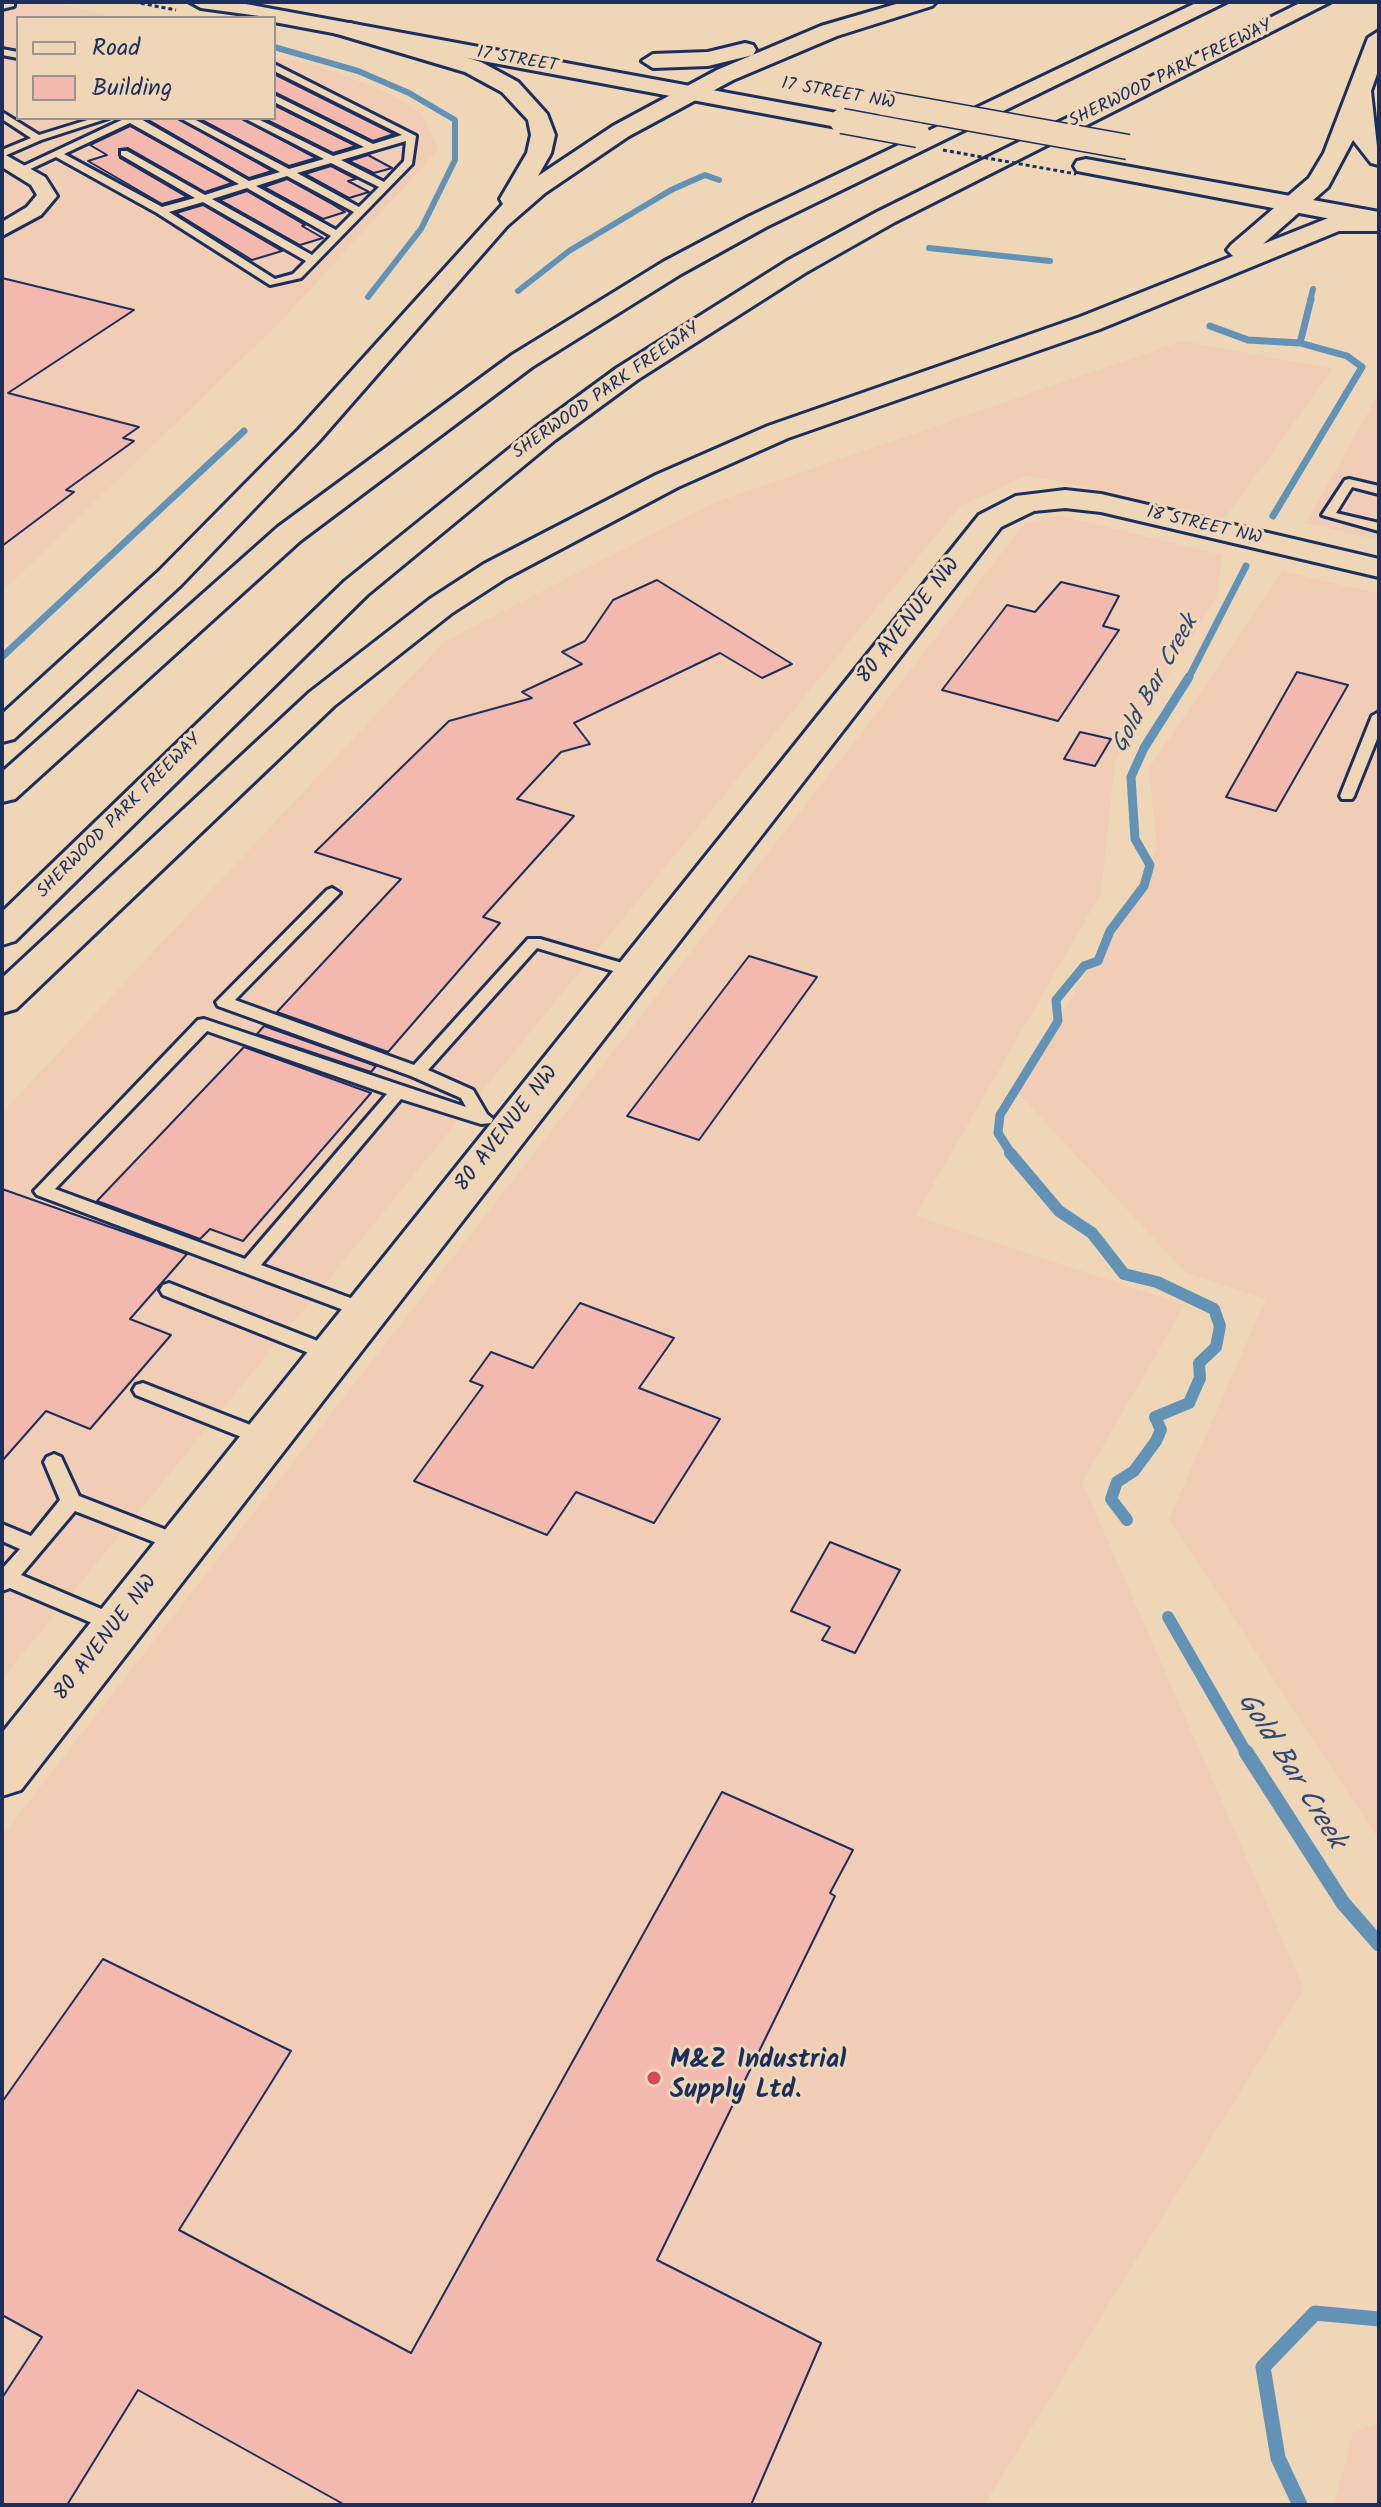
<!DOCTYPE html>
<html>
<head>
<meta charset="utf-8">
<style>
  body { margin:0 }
  #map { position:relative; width:1381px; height:2507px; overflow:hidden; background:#efd6b7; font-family:Kalam,sans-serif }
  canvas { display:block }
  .frame { position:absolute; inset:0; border:4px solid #1b2f5e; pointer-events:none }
  .legend { position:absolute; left:16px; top:16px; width:260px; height:104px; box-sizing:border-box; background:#efd6b7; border:2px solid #9a9393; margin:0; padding:10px 14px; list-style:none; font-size:24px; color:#1b2f5e }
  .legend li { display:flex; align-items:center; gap:16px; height:40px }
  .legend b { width:40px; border:2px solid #9a9393 }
</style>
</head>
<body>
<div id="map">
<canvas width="1381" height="2507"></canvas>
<div class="frame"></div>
<ul class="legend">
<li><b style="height:10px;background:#efd6b7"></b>Road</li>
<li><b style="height:22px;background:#f3b9ae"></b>Building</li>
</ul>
</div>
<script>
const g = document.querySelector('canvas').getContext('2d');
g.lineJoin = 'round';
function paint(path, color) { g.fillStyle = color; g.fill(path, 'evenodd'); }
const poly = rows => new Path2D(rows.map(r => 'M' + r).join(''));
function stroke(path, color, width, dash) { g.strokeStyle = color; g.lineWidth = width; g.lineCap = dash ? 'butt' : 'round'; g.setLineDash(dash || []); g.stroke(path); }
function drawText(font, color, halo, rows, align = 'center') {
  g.font = font + ' Kalam,sans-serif'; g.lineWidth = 6; g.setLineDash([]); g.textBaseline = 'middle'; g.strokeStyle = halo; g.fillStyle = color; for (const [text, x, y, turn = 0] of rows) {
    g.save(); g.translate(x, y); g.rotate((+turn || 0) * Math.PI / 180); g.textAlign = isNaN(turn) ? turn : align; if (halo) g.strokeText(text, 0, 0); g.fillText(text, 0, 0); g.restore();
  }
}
const built = poly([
  [2,2,54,2,117,18,18,18,18,118,274,118,274,57,318,66,379,89,422,113,438,150,283,319,2,592],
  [1182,341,1333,369,1225,518,1028,475,960,506,2,1679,2,1113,445,641,716,502],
  [1379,393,1379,540,1306,523],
  [1061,516,1222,555,1217,597,1115,761,1101,893,915,1216,1185,1305,1082,1482,1304,1989,984,2505,2,2505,2,1836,1025,523],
  [1283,571,1379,594,1379,1840,1169,1519,1266,1299,1185,1272,1017,1092,1157,849,1149,768],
  [1379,2423,1379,2505,1334,2505,1353,2433]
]);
const streamFar4 = poly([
  [274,47,358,71,409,93,455,120,455,160,421,229,368,297],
  [929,248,1050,261],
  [518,291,569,251,671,190,705,175,719,180],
  [1310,301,1313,289]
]);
const streamFar3 = poly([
  [1210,326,1248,340,1300,343],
  [1273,516,1362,367,1347,356,1300,343,1311,299],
  [2,657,244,431],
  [1188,679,1246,566]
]);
const streamFar2 = poly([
  [1012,1155,998,1133,1000,1115,1058,1021,1056,1000,1084,966,1098,961,1110,931,1144,886,1150,865,1135,839,1131,777,1144,748,1189,677]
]);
const streamFar1 = poly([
  [1010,1153,1059,1211,1092,1233,1124,1274,1157,1282,1214,1309,1220,1326,1216,1347,1199,1363,1200,1378,1189,1403,1155,1417,1161,1430,1156,1441,1134,1471,1117,1482,1111,1499,1127,1520],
  [1168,1617,1247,1754]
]);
const stream = poly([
  [1246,1752,1343,1903,1379,1944],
  [1300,2505,1278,2458,1263,2367,1315,2313,1379,2319]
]);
const building = poly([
  [274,74,394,134,373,141,274,92,274,74],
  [274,105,356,146,333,153,263,118,274,118,274,105],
  [145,118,177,118,272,171,249,178,145,118],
  [198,118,241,118,316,158,289,166,198,118],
  [130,126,232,183,205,192,128,148,119,149,120,158,187,197,162,204,88,161,107,155,90,145,130,126],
  [368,155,392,168,374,173,349,161,368,155],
  [331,166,356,179,348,181,369,192,349,198,305,174,331,166],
  [287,179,332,204,345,212,323,219,264,187,287,179],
  [247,191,305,225,302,226,323,238,300,245,220,200,247,191],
  [203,205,282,251,252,260,176,213,203,205],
  [2,278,134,310,8,393,139,427,123,438,134,441,66,490,74,492,2,546,2,278],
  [657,580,792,664,762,678,720,653,574,723,590,744,561,752,517,799,574,816,483,917,500,923,388,1052,277,1012,401,879,315,852,449,721,532,698,522,692,582,664,562,652,585,641,613,600,657,580],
  [1061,582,1119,596,1103,626,1119,630,1058,721,942,690,1007,605,1035,612,1061,582],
  [1297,672,1348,685,1276,811,1226,797,1297,672],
  [1080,732,1111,739,1095,766,1064,759,1080,732],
  [749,956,817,977,699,1140,627,1116,749,956],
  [264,1026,376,1066,371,1072,257,1034,264,1026],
  [244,1047,371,1093,243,1241,210,1229,200,1239,97,1201,244,1047],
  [2,1189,187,1254,130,1319,171,1335,90,1429,46,1411,2,1461,2,1189],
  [580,1303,674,1338,639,1388,720,1419,654,1523,576,1492,547,1535,414,1481,483,1386,470,1381,491,1352,533,1368,580,1303],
  [830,1542,900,1570,855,1653,822,1640,830,1627,791,1611,830,1542],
  [722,1792,853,1850,830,1893,835,1896,657,2260,821,2343,751,2505,345,2505,138,2390,67,2505,2,2505,2,2398,42,2337,2,2315,2,2102,103,1959,291,2051,179,2230,411,2353,722,1792]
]);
const path = poly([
  [134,2,176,10]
]);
const lane = poly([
  [14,2,14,6,2,9,2,3,14,2],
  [2,49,18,52,18,58,2,55,2,49],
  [274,64,416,136,412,164,301,278,270,285,157,213,56,157,24,172,15,170,126,118,139,118,249,181,280,172,180,118,192,118,289,169,324,159,244,118,256,118,333,156,364,147,274,102,274,95,373,144,402,135,274,71,274,64],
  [130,123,239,184,205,195,127,151,121,151,121,155,195,198,162,207,64,154,130,123],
  [406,141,404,161,384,182,341,160,406,141],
  [331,163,379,187,359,207,297,173,331,163],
  [287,176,354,212,336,230,256,186,287,176],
  [247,188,331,236,312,255,212,199,247,188],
  [203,202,306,261,293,274,275,279,169,212,203,202],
  [2,112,39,135,94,118,109,118,41,140,2,157,2,150,31,138,2,119,2,112],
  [1349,479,1379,486,1379,494,1352,487,1336,513,1379,523,1379,531,1322,515,1345,480,1349,479],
  [1379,712,1379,734,1354,796,1352,799,1342,799,1340,796,1372,716,1379,712],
  [332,888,340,893,337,896,235,1000,414,1065,528,939,540,939,639,968,641,972,633,977,537,948,428,1070,473,1090,487,1114,493,1119,491,1123,481,1124,401,1099,261,1265,372,1306,374,1311,372,1316,365,1318,37,1195,34,1191,198,1020,204,1019,466,1107,461,1098,411,1076,218,1006,216,1002,327,890,332,888],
  [207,1031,387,1094,245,1259,55,1189,207,1031],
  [169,1283,338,1349,340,1354,338,1359,324,1359,163,1295,160,1290,163,1285,169,1283],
  [143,1383,271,1433,274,1438,271,1443,264,1446,136,1395,133,1390,136,1385,143,1383],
  [54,1454,61,1457,79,1496,187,1538,190,1544,187,1550,180,1552,75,1511,21,1575,125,1619,128,1625,125,1631,118,1634,111,1631,10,1588,2,1591,2,1569,20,1549,2,1541,2,1524,31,1536,60,1500,44,1462,47,1457,54,1454]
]);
const street = poly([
  [2,153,45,177,57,196,41,215,2,236,2,222,27,207,37,195,31,185,2,167,2,153]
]);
const secondary = poly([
  [190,2,235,2,842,114,854,121,842,128,274,22,274,18,201,8,190,2],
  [1086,159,1379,212,1379,228,1077,171,1074,166,1077,161,1086,159],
  [1065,490,1101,494,1379,559,1379,577,1101,512,1065,508,1034,511,1001,527,21,1790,2,1796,2,1733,979,515,1016,496,1065,490]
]);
const highway = poly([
  [903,2,936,2,932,6,837,36,733,80,629,136,545,193,507,226,319,441,181,585,14,739,2,742,2,714,159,571,299,429,503,204,500,199,527,153,531,135,528,120,502,92,465,72,334,33,331,28,334,23,350,23,481,62,518,82,547,114,555,135,551,153,538,176,613,126,717,70,821,26,903,2],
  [1198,2,1226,2,766,227,681,274,532,367,300,541,15,799,2,802,2,772,278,527,512,355,663,262,748,217,1198,2],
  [1302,2,1330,2,895,222,805,273,637,380,555,440,367,595,15,941,2,945,2,912,345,581,535,428,617,368,787,261,877,212,1302,2],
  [1379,31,1379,68,1371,91,1379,165,1371,163,1353,140,1328,187,1263,244,1336,215,1379,215,1379,231,1339,231,1100,329,788,438,678,487,506,578,452,613,334,706,16,1009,2,1013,2,978,310,692,430,599,484,564,656,475,768,426,1080,317,1233,256,1227,250,1231,245,1309,178,1324,153,1368,38,1379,31],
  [745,43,753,45,756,50,753,55,708,66,653,68,642,61,653,54,708,52,745,43]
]);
const pathBridge = poly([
  [943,150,1076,174]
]);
const secondaryBridge = poly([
  [883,103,1128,147],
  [842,121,918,135]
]);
const markers = [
  [654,2078,8,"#d1495b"]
];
const farStreetnames = [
  ["17 STREET",517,61,10],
  ["SHERWOOD PARK FREEWAY",1171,75,-26],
  ["17 STREET NW",838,95,10],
  ["SHERWOOD PARK FREEWAY",607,392,-35],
  ["18 STREET NW",1204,527,13],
  ["SHERWOOD PARK FREEWAY",120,817,-45]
];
const streetNames = [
  ["80 AVENUE NW",910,622,-52],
  ["80 AVENUE NW",508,1130,-52],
  ["80 AVENUE NW",107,1639,-52]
];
const waterNames = [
  ["Gold Bar Creek",1157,685,-61]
];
const nearPoinames = [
  ["M&Z Industrial",670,2063],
  ["Supply Ltd.",670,2093]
];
const nearWaternames = [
  ["Gold Bar Creek",1289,1772,58]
];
paint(built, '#f0cdb4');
stroke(streamFar4, '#6293b7', 6);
stroke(streamFar3, '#6293b7', 7);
stroke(streamFar2, '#6293b7', 9);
stroke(streamFar1, '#6293b7', 12);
stroke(stream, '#6293b7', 15);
paint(building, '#f3b9ae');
stroke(building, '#1b2f5e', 2);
stroke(lane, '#1b2f5e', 6);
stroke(street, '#1b2f5e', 6);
stroke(secondary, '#1b2f5e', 6);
stroke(highway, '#1b2f5e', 6);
stroke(path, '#1b2f5e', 3, [4, 3]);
paint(lane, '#efd6b7');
paint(street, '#efd6b7');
paint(secondary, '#efd6b7');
paint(highway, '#efd6b7');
stroke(secondaryBridge, '#1b2f5e', 27, []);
stroke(pathBridge, '#1b2f5e', 3, [4, 3]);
stroke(secondaryBridge, '#efd6b7', 24);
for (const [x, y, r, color] of markers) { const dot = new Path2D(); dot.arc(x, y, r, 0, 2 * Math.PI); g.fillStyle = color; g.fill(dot); stroke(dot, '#efd6b7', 3); }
drawText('18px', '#1b2f5e', '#efd6b7', farStreetnames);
drawText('22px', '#1b2f5e', '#efd6b7', streetNames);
drawText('italic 24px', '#2d4874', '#efd6b7', waterNames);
drawText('bold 26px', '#1b2f5e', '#efd6b7', nearPoinames, 'left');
drawText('italic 28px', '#2d4874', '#efd6b7', nearWaternames);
</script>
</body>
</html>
